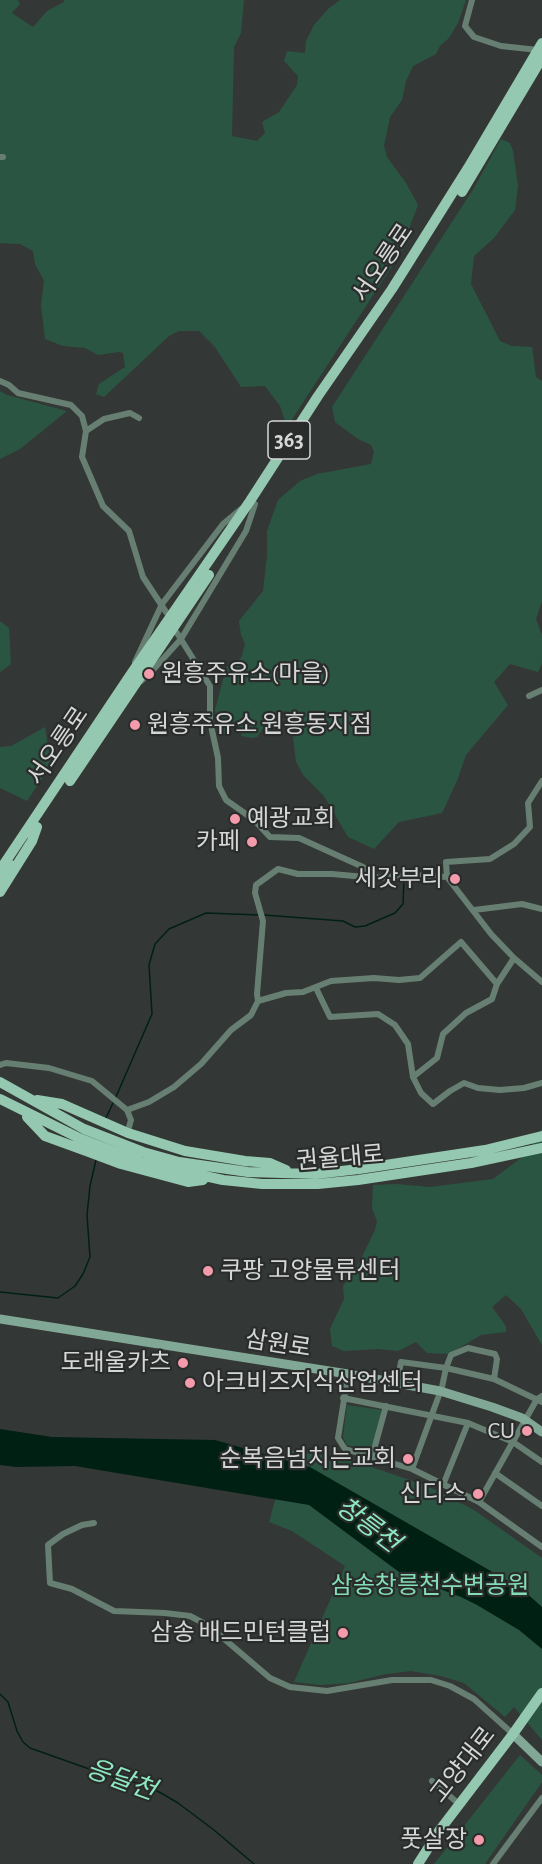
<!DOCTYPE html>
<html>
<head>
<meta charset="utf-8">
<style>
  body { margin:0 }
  canvas { display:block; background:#333735 }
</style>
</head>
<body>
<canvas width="542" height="1864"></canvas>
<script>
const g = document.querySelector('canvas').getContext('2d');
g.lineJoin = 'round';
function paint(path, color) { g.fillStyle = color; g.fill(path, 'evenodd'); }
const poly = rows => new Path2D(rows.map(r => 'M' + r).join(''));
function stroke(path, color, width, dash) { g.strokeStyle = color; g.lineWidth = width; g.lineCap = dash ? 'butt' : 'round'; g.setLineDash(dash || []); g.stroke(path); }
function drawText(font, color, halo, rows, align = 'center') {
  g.font = font + ' "Alegreya Sans","Noto Sans KR",sans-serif'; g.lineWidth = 4.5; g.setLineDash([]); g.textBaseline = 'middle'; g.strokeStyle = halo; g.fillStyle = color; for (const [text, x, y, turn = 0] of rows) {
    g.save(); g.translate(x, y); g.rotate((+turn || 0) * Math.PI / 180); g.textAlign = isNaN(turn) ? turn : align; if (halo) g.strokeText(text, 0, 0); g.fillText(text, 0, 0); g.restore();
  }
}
const green = poly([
  [0,0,18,0,20,4,12,13,33,27,47,11,64,2,64,0,244,0,241,33,234,47,232,136,257,141,265,133,262,122,279,112,297,85,298,76,284,61,287,51,305,53,306,41,314,25,328,9,340,0,466,0,458,23,449,38,440,46,436,54,413,66,406,81,402,100,390,117,384,146,387,157,406,183,418,205,410,226,413,234,287,427,280,406,265,386,241,387,215,347,199,331,179,331,169,336,104,397,96,394,99,384,125,367,123,353,119,352,98,355,85,348,63,346,45,339,41,305,44,281,35,264,33,251,20,244,0,243],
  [501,139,510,143,513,151,518,186,515,210,494,238,474,256,471,284,500,341,512,346,532,347,536,377,542,381,542,601,536,619,542,635,542,663,538,672,510,664,494,682,508,705,466,755,457,781,442,813,399,822,374,849,348,837,324,796,304,776,296,762,291,721,286,711,273,714,257,737,251,738,242,736,237,725,222,735,219,732,215,710,226,668,241,658,245,644,241,635,239,621,263,591,267,556,267,531,278,500,300,481,317,474,371,464,374,452,371,445,358,439,335,422,332,407,474,188],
  [0,391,7,395,67,411,20,449,0,459],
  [0,621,9,628,11,664,0,672],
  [45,727,51,765,27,801,0,788,0,747,11,746],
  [542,1129,542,1345,521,1309,506,1295,492,1307,506,1326,506,1332,481,1335,449,1354,427,1353,416,1342,398,1351,378,1349,344,1351,332,1346,330,1329,344,1299,343,1286,355,1271,375,1230,377,1221,372,1208,373,1185,396,1184,430,1187,493,1179,525,1155],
  [347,1405,382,1410,372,1451,347,1445,343,1437],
  [289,1450,351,1460,427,1486,474,1510,542,1558,542,1740,514,1707,505,1717,464,1683,441,1676,411,1671,386,1674,349,1683,321,1685,294,1682,345,1566,292,1531,269,1522],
  [520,1755,542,1775,542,1782,485,1864,434,1864]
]);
const water = poly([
  [0,1429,52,1437,215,1440,310,1467,522,1589,542,1607,542,1649,519,1630,477,1605,461,1597,403,1575,309,1505,75,1466,16,1467,0,1465]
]);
const stream = poly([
  [264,915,343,921,355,927,365,926,395,913,403,904,404,881],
  [115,1099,152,1014,149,965,155,944,169,929,206,913,259,915],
  [106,1118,113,1103],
  [0,1292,58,1298,75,1286,83,1274,90,1257,87,1215,90,1186,96,1160],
  [0,1694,8,1702,17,1731,23,1742,30,1748,109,1776,141,1784,161,1793,178,1803,214,1830,254,1864]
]);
const street = poly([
  [472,0,465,26,474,37,501,46,538,50],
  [0,157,3,157],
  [0,381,9,385,18,393,71,405,82,416,86,431,82,457,103,506,129,531,143,577,166,612],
  [86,431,104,419,130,413,139,418],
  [177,633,210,686,210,721,218,758,219,786,226,800,253,819,270,837,299,838,363,867,376,877],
  [135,662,162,604,223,524,241,509],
  [141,681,152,671,181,639,246,531,255,504],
  [529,696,542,690],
  [447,877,446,862,490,859,514,844,530,827,528,803,542,781],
  [474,910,522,904,542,909],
  [316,988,330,1017,378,1014,395,1025,408,1044,413,1077,421,1093,433,1104,450,1091,464,1083,478,1088,500,1090,524,1088,542,1083],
  [258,1001,286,993,303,992,331,981,374,978,399,980,420,978,461,942,497,984,514,958],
  [0,1065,6,1063,49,1068,92,1081,127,1110],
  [413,1077,437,1058,443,1034,466,1013,492,999,497,984],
  [127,1134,131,1120,127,1110,149,1102,174,1087,201,1064,231,1030,251,1015,258,1001,257,994,263,921,255,893,256,885,278,869,298,874,332,874,376,878,409,875,447,877,491,934,514,958,542,982],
  [348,1374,338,1438,345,1449,412,1469,479,1502,542,1547],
  [397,1383,401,1362,446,1368,494,1379,542,1402],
  [343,1398,468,1423,513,1442,542,1462],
  [372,1457,386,1406],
  [412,1469,442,1387,446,1368,451,1355,468,1348,495,1354,497,1359,494,1379],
  [495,1473,542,1506],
  [443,1485,468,1423],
  [479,1502,537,1399,542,1396],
  [94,1523,82,1525,63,1534,48,1545,50,1583,72,1589,114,1611,165,1613,190,1616,209,1626,270,1678,290,1687,327,1691,392,1680,431,1680,450,1686,474,1699,513,1734],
  [432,1781,459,1804],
  [493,1864,542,1798]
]);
const secondary = poly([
  [0,1319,348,1374,440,1391,492,1407,522,1418,542,1432],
  [513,1734,542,1762]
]);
const primary = poly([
  [462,192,542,58],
  [70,781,209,575],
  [0,870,131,674,250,501,318,396,392,289,468,168,542,43],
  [0,881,11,865],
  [0,892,32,841,37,827],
  [0,1082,84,1129,143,1152,179,1162,248,1172,316,1174,359,1169,485,1150,542,1136],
  [0,1099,81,1139,141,1162,223,1180,262,1184,318,1184,358,1180,471,1163,542,1148],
  [37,1100,62,1104,128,1133,185,1151,245,1161,270,1163,286,1170],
  [27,1117,45,1136,89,1152,121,1164,188,1182,203,1180],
  [418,1864,439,1831,513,1734,542,1693]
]);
const markers = [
  [149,674,6,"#f39aab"],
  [135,725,6,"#f39aab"],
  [235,819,6,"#f39aab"],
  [252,842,6,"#f39aab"],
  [455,879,6,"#f39aab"],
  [208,1271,6,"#f39aab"],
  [183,1363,6,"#f39aab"],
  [190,1383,6,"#f39aab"],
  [527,1431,6,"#f39aab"],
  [408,1459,6,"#f39aab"],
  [478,1494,6,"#f39aab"],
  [343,1633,6,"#f39aab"],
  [479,1840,6,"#f39aab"]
];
const shields = [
  [289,440,42]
];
const shieldNames = [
  ["363",289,440]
];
const streetNames = [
  ["서오릉로",383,263,-56],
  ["서오릉로",58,746,-56],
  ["권율대로",340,1158,-5],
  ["삼원로",278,1344,9],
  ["고양대로",463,1765,-52]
];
const poiNames = [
  ["원흥주유소(마을)",161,674,"left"],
  ["원흥주유소 원흥동지점",147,725,"left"],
  ["예광교회",247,819,"left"],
  ["카페",240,842],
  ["세갓부리",443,879],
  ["쿠팡 고양물류센터",220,1271,"left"],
  ["도래울카츠",171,1363],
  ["아크비즈지식산업센터",202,1383,"left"],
  ["CU",515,1431],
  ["순복음넘치는교회",396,1459],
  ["신디스",466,1494],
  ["삼송 배드민턴클럽",331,1633],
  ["풋살장",467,1840]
];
const parkNames = [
  ["삼송창릉천수변공원",430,1586]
];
const waterNames = [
  ["창릉천",368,1525,37],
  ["응달천",121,1780,20]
];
paint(green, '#2b5543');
paint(water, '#012014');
stroke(stream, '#012014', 1.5);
stroke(street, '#677f73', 6);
stroke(secondary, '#81a896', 9);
stroke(primary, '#95c8b0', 10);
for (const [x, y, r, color] of markers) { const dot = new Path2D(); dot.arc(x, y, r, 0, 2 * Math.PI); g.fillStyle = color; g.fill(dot); stroke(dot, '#292c2b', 2); }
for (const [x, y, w] of shields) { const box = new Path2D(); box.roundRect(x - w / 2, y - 19, w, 38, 4.5); g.fillStyle = '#292c2b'; g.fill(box); stroke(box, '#d5d7d6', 1.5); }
drawText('bold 22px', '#d5d7d6', null, shieldNames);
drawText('24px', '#d5d7d6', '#292c2b', streetNames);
drawText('24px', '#d5d7d6', '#292c2b', poiNames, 'right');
drawText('24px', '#83deb7', '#292c2b', parkNames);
drawText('italic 26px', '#8ee9c1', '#292c2b', waterNames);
</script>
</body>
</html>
